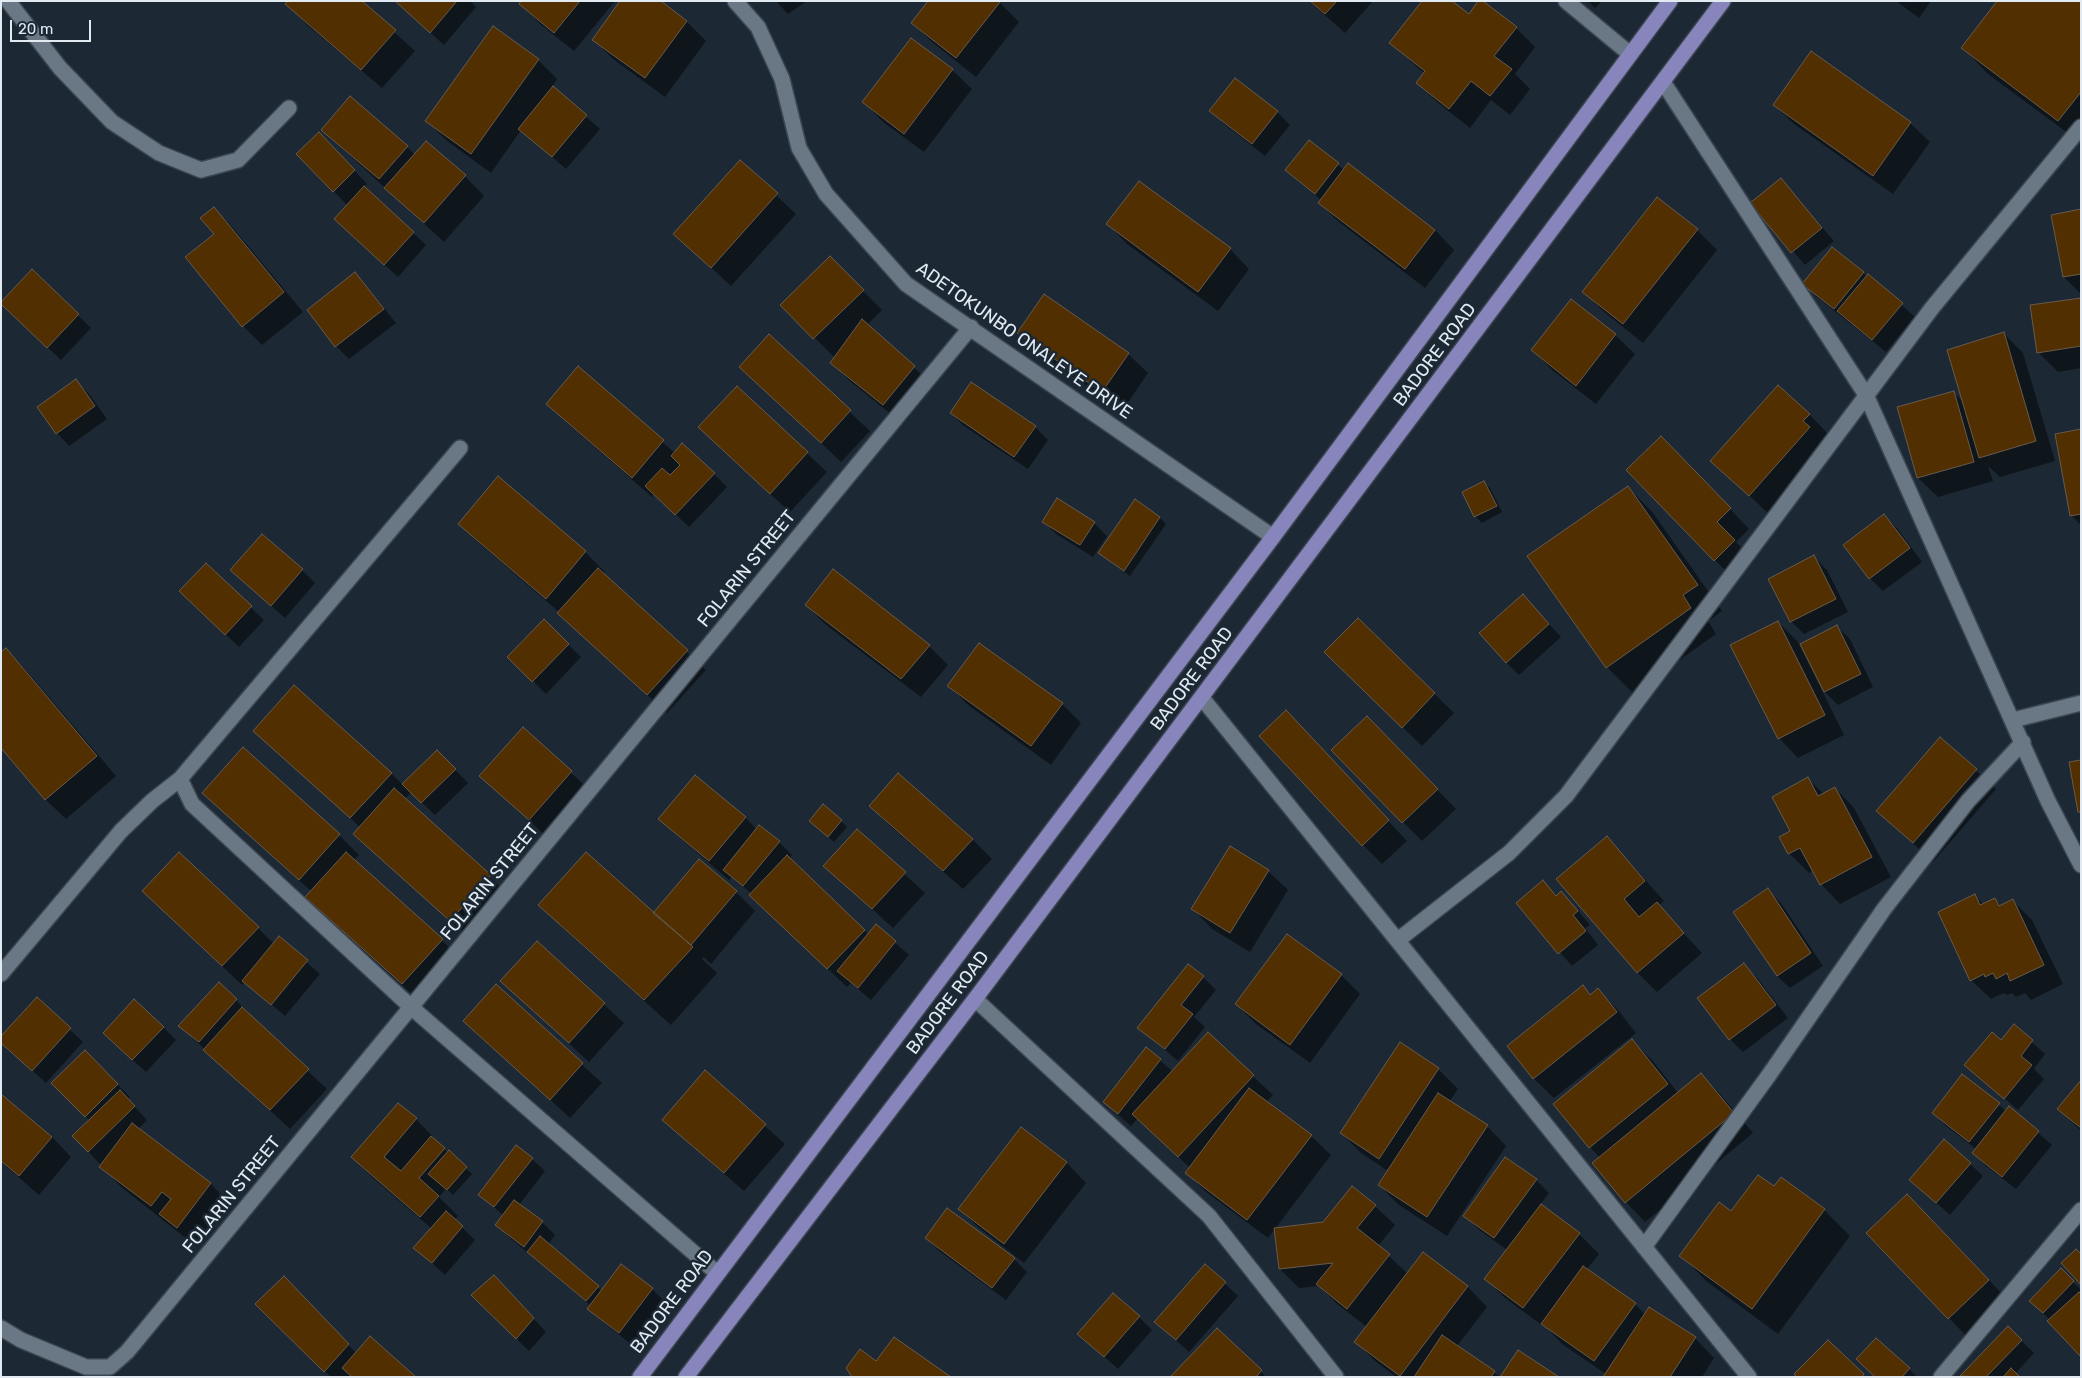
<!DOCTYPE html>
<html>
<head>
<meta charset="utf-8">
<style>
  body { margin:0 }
  #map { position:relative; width:2082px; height:1378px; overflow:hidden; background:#1c2834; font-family:Rubik,sans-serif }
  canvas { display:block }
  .frame { position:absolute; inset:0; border:2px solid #e2eaf2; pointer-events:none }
  .scale { position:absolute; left:10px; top:20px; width:81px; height:22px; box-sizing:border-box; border:2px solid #e2eaf2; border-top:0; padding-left:6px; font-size:15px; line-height:18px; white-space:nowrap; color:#e2eaf2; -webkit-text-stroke:4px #1c2834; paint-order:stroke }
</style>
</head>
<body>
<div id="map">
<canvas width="2082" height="1378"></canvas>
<div class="frame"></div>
<div class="scale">20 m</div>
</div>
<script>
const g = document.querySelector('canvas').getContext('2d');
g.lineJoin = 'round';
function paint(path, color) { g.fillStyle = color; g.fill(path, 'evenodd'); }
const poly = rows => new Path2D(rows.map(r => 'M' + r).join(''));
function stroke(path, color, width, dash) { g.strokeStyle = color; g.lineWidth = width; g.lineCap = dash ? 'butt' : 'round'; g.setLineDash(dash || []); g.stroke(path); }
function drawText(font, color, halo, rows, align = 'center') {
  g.font = font + ' Rubik,sans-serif'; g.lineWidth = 5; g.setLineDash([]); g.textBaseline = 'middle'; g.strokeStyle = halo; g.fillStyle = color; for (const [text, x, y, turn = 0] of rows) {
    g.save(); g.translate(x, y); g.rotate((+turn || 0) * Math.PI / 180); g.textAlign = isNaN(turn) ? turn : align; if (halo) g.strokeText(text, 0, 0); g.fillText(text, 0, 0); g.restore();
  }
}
const shadow = poly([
  [360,1,415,51,382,88,306,24,287,4],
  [396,1,470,1,476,7,444,45],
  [523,1,615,1,574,51,540,24,521,4],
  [776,1,807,1,788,14],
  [998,1,1019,22,976,77,932,42,912,23],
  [1309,1,1373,1,1345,33],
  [1588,1,1602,1,1595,8],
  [1896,1,1931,1,1919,18],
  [2081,1,2081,143,1988,74,1963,48],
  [1469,16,1516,28,1535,47,1515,74,1530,89,1510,115,1491,100,1470,128,1437,102,1417,83,1425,74,1391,43],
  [686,21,706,41,665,97,613,59,594,40],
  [538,60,557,79,552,87,600,129,566,169,521,130,491,173,447,141,427,121],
  [952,70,972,89,924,152,883,122,864,102],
  [1774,105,1910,123,1930,142,1893,194,1794,124],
  [1211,111,1277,112,1290,125,1265,156,1224,124],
  [322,130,407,147,415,155,465,176,484,196,444,242],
  [1310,142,1344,170,1435,230,1454,250,1425,288,1339,222,1319,203,1321,200,1287,170],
  [332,147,367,184,364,187,426,245,398,277,348,232,348,206,298,154],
  [740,161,796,214,731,286,675,234],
  [1781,180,1834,241,1805,265,1752,204],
  [1657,199,1697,230,1717,250,1643,343,1603,311,1584,292],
  [214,208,233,228,303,312,262,345,243,326,216,234],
  [2081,210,2081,294,2064,277],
  [1108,224,1230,249,1249,269,1218,311,1127,244],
  [830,258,882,310,867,325,934,386,903,424,851,382,831,363,835,358,782,305],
  [32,271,91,328,61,360,15,316],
  [1863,273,1867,277,1868,275,1915,317,1886,352,1817,297,1804,284],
  [355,274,367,287,396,323,349,359,336,346,308,310],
  [2081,299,2081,368,2058,372,2038,352],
  [1018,333,1128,354,1148,373,1122,411,1038,352],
  [2004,334,2023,353,2055,461,2000,477,1988,466,1993,481,1938,497,1918,478,1953,392,1964,403],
  [1615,335,1635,354,1596,404,1552,370,1533,350],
  [769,336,870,431,841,462,741,367],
  [578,368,675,453,714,474,727,487,689,527,654,494,652,497,567,423,547,404],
  [76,381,89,394,107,419,69,446,57,433],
  [737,388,827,472,790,512,719,447],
  [951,413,1035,427,1048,440,1028,469,964,426],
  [1809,414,1828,434,1822,441,1828,448,1769,514,1712,461],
  [2081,430,2081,525,2071,515],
  [1681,457,1749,529,1736,542,1754,561,1734,579,1715,560],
  [498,478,585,552,605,572,603,574,706,670,667,713,578,632,558,613,559,612,479,543,459,524],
  [1484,482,1490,488,1502,512,1482,523,1476,517,1463,493],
  [1628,487,1653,513,1722,611,1708,621,1716,634,1633,693,1607,667],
  [1884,516,1897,528,1922,562,1883,591,1870,578,1845,546],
  [1159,517,1166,524,1130,576,1100,553],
  [1043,521,1094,523,1107,536,1093,557,1056,534],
  [1814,557,1827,570,1848,612,1804,634,1791,621],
  [206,565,264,620,239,647,194,604],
  [302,570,315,583,285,618,245,583],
  [1523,596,1561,637,1519,675,1506,662],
  [806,605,929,646,948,665,921,697,826,625],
  [1358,619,1454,713,1422,746,1345,672],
  [544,621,581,657,546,694,509,657],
  [1778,622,1798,642,1844,735,1798,758,1779,738],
  [1837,627,1850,639,1873,687,1838,705,1825,692,1802,644],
  [6,649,25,669,116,776,66,819,46,800,1,746],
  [949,686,1062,704,1081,723,1051,765,968,705],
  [523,729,591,791,549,839,481,776],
  [255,731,391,773,403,785,437,751,468,783,435,815,411,792,405,799,510,896,470,939,374,853,354,834,360,827],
  [1306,732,1407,841,1382,864,1363,845],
  [1386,737,1456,809,1422,841,1403,822],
  [1940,738,1996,789,1933,862,1878,811],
  [243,749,339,835,359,855,354,860,462,959,422,1003,326,917,307,897,312,892,203,793],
  [1808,779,1824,794,1835,788,1854,808,1891,877,1840,904,1821,884,1814,870,1809,873,1789,853,1781,837,1792,831],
  [870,806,972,839,992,859,963,889,890,826],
  [745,817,757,830,779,842,792,855,789,858,869,935,876,926,909,955,871,1000,851,983,847,987,770,914,752,894,732,877,729,880,680,838,660,819],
  [841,821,847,827,834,842,817,827],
  [857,830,925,893,893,928,825,866],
  [1607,837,1664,901,1658,906,1702,953,1657,992,1637,972],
  [1268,871,1288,890,1250,952,1212,929,1193,909],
  [1543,882,1557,896,1561,893,1574,906,1590,925,1585,928,1598,945,1572,966,1517,903],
  [1768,890,1781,903,1823,966,1790,988,1777,976],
  [736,892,755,911,711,964,704,957,702,959,717,973,671,1025,566,931,540,905,654,914],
  [1975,896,1984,905,1995,900,2001,906,2013,901,2032,920,2063,984,2031,1000,2025,993,2016,997,2012,993,2006,995,2004,993,1991,999,1971,980],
  [163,910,258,928,274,944,279,938,320,974,285,1016,245,982,242,985],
  [537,943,624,1023,589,1062,502,981],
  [1744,965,1757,978,1788,1018,1743,1052,1730,1039,1699,999],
  [1341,975,1360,994,1310,1063,1256,1024,1236,1004],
  [1203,977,1216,990,1194,1017,1205,1027,1178,1061,1139,1027],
  [219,984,249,1013,248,1015,327,1089,290,1129,180,1026],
  [496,986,602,1083,570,1118,465,1021],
  [1583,987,1591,995,1598,990,1617,1009,1636,1033,1554,1098,1534,1079,1508,1046],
  [37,999,83,1042,46,1083,12,1052],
  [2014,1026,2045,1054,2034,1069,2044,1079,2018,1110,1966,1065,2001,1042],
  [163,1027,176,1040,146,1072,117,1046],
  [1208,1034,1273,1095,1266,1102,1311,1136,1331,1155,1268,1238,1206,1192,1187,1173,1190,1168,1138,1118,1131,1126,1104,1102,1146,1048,1173,1072],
  [1632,1041,1652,1060,1678,1093,1701,1074,1720,1094,1753,1133,1645,1222,1626,1202,1594,1163,1600,1158,1590,1147],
  [1400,1044,1438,1069,1458,1089,1449,1102,1487,1126,1506,1146,1447,1236,1399,1205,1379,1185,1388,1171,1361,1153,1341,1133],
  [85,1052,130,1097,128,1100,147,1120,138,1129,211,1184,230,1204,197,1247,120,1186,74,1136,90,1121,53,1083],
  [705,1072,785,1144,744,1191,684,1139,664,1120],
  [1962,1075,2006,1111,2009,1108,2052,1145,2016,1189,1986,1166,1973,1153,1976,1149,1946,1126,1933,1113],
  [2081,1082,2081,1131,2059,1109],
  [1,1095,52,1137,71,1157,39,1195,1,1162],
  [416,1119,435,1139,434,1140,472,1174,453,1195,446,1189,439,1197,458,1216,454,1220,475,1240,445,1275,415,1248,432,1229,372,1177,352,1157],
  [1021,1128,1067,1163,1086,1183,1024,1263,979,1228,959,1209],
  [532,1159,545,1171,519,1205,542,1222,555,1235,548,1245,602,1291,652,1289,665,1302,632,1345,602,1321,589,1308,591,1306,510,1238,497,1225,504,1216,480,1195],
  [1970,1164,1983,1176,1950,1215,1911,1180],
  [1781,1178,1824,1210,1850,1236,1778,1334,1706,1281,1681,1255,1731,1213,1774,1188],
  [1536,1180,1549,1193,1540,1205,1579,1234,1599,1254,1587,1269,1635,1304,1645,1315,1695,1338,1714,1358,1702,1377,1605,1377,1606,1374,1562,1344,1544,1325,1543,1326,1505,1298,1486,1279,1507,1250,1478,1229,1465,1216],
  [1375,1206,1395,1225,1378,1246,1408,1274,1423,1254,1468,1287,1487,1307,1457,1346,1500,1377,1396,1377,1375,1361,1356,1342,1367,1327,1337,1304,1319,1286,1299,1288,1280,1269,1324,1223],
  [1927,1215,2008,1300,1968,1338,1949,1318],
  [926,1238,1014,1259,1027,1272,1006,1300,939,1251],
  [1205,1265,1238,1296,1189,1352,1156,1322],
  [2061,1270,2081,1290,2081,1355,2050,1320,2031,1301],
  [506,1289,546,1332,529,1351,473,1296],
  [303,1297,356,1353,414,1377,331,1377,276,1324],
  [1139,1317,1152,1330,1118,1369,1079,1334],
  [2008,1328,2034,1353,2015,1374,2018,1377,1962,1377],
  [1217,1329,1266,1377,1172,1377],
  [1909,1369,1917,1377,1876,1377]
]);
const building = poly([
  [288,1,362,1,396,30,361,70,285,4,288,1],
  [395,1,457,1,430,33,395,1],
  [521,1,580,1,554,33,519,4,521,1],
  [620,1,661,1,687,21,645,78,592,40,620,1],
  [928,1,1000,1,1000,2,956,58,911,23,928,1],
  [1310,1,1337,1,1325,14,1310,1],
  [1422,1,1452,1,1469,14,1478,1,1483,1,1517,27,1494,56,1512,69,1490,96,1471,81,1449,109,1416,83,1425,71,1389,43,1422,1],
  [1997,1,2081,1,2081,92,2058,121,1961,48,1997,1],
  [493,26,539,59,471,154,425,121,493,26],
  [911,38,953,69,904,134,862,102,911,38],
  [1811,51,1911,122,1873,176,1773,105,1811,51],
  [1235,78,1278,111,1252,144,1209,111,1235,78],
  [553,86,587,115,552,157,518,129,553,86],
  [350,96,408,146,379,179,321,130,350,96],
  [319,132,355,170,333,192,296,154,319,132],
  [1309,140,1339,163,1315,194,1285,170,1309,140],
  [426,141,466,175,424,223,384,188,426,141],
  [740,160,778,193,711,268,673,234,740,160],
  [1348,163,1435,230,1405,269,1318,203,1348,163],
  [1781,178,1822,228,1791,253,1750,203,1781,178],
  [1139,181,1231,248,1198,292,1106,224,1139,181],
  [364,186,414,232,384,265,334,219,364,186],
  [1657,197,1698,229,1623,324,1582,292,1657,197],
  [214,207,284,292,242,327,185,257,214,234,200,218,214,207],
  [2081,209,2081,274,2063,277,2051,215,2081,209],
  [1832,247,1864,272,1834,309,1802,284,1832,247],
  [830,256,864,290,813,339,780,305,830,256],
  [32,269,79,314,47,348,1,304,1,302,32,269],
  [355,272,384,309,335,347,307,310,355,272],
  [1868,274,1903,303,1872,340,1837,311,1868,274],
  [1044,294,1129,353,1102,392,1017,333,1044,294],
  [2081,298,2081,346,2037,353,2030,305,2081,298],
  [1571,299,1616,334,1576,386,1531,350,1571,299],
  [862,319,915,366,883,405,830,363,862,319],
  [2004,332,2036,441,1979,458,1947,350,2004,332],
  [769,334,851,410,821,443,739,367,769,334],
  [578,366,664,440,632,478,546,404,578,366],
  [76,379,95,406,56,434,37,407,76,379],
  [971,382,1036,426,1014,457,950,413,971,382],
  [1778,385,1810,414,1803,421,1810,427,1749,496,1710,461,1778,385],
  [737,386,808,452,770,494,698,427,737,386],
  [1954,391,1974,462,1917,478,1897,407,1954,391],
  [2081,429,2081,514,2070,516,2055,434,2081,429],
  [1661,436,1731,508,1717,522,1735,540,1714,561,1626,470,1661,436],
  [682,443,715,473,675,515,645,486,662,468,670,475,680,465,671,456,682,443],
  [498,476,586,551,546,599,458,524,498,476],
  [1484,481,1497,506,1474,517,1462,492,1484,481],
  [1628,486,1698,585,1683,595,1691,608,1606,668,1527,556,1628,486],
  [1057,498,1095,522,1080,545,1042,522,1057,498],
  [1135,499,1160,517,1124,571,1098,553,1135,499],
  [1884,514,1910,548,1869,579,1843,545,1884,514],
  [262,534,303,569,271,606,230,570,262,534],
  [1814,555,1836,599,1790,622,1768,579,1814,555],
  [206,563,252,606,225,635,179,591,206,563],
  [598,568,688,650,647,695,557,613,598,568],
  [833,569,930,645,901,679,805,605,833,569],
  [1523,594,1549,624,1506,663,1479,633,1523,594],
  [1358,618,1435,693,1402,728,1324,652,1358,618],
  [544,619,569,644,532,682,507,657,544,619],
  [1778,621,1825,715,1778,739,1730,645,1778,621],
  [1837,625,1861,674,1824,692,1800,644,1837,625],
  [979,643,1063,703,1031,746,947,686,979,643],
  [6,648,97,756,45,800,1,748,1,652,6,648],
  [294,685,392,773,350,818,253,731,294,685],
  [1286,710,1389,820,1362,846,1259,736,1286,710],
  [1367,716,1438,789,1402,823,1331,750,1367,716],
  [523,727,572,771,529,820,479,776,523,727],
  [1940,737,1977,769,1913,843,1876,811,1940,737],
  [243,747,340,834,299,880,202,793,243,747],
  [437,750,456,769,421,803,402,784,437,750],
  [2081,760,2081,812,2078,812,2069,762,2081,760],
  [898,773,973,839,943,871,869,806,898,773],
  [695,775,746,817,709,861,658,819,695,775],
  [1808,777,1818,796,1835,787,1872,857,1820,885,1800,848,1788,854,1779,837,1790,831,1772,797,1808,777],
  [394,788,491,875,450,921,353,834,394,788],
  [823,804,842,820,828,837,809,821,823,804],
  [759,825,780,841,743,886,723,870,759,825],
  [857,829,906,872,872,909,823,866,857,829],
  [1607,836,1645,881,1624,899,1639,917,1657,902,1684,933,1637,973,1556,879,1607,836],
  [1230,846,1269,870,1230,933,1191,909,1230,846],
  [179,852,259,927,222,966,142,891,179,852],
  [346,852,443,939,402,984,305,897,346,852],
  [586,852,693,947,644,1000,538,905,586,852],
  [787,855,865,930,827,969,749,895,787,855],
  [699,859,737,891,691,945,653,913,699,859],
  [1543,880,1556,896,1561,891,1578,911,1573,915,1586,931,1558,954,1516,903,1543,880],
  [1768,888,1811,953,1777,976,1733,912,1768,888],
  [1975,894,1980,905,1995,898,1999,906,2013,899,2044,965,2010,981,2007,973,1996,979,1993,973,1985,977,1984,974,1970,981,1938,912,1975,894],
  [876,924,896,941,858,988,837,971,876,924],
  [1287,934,1342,974,1290,1045,1235,1004,1287,934],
  [279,936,308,960,271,1005,242,981,279,936],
  [537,941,605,1003,569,1043,500,981,537,941],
  [1744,963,1776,1005,1729,1040,1697,998,1744,963],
  [1188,964,1204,976,1181,1005,1193,1014,1165,1049,1137,1028,1188,964],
  [219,982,237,999,199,1042,178,1026,219,982],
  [496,984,583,1063,550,1100,463,1021,496,984],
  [1583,985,1590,995,1598,988,1617,1012,1533,1079,1507,1046,1583,985],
  [37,997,71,1028,32,1071,1,1043,1,1036,37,997],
  [134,999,164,1027,132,1060,103,1033,134,999],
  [242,1007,309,1069,270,1110,203,1050,242,1007],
  [2014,1024,2033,1040,2021,1056,2032,1065,2004,1099,1964,1065,1992,1032,2001,1040,2014,1024],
  [1208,1032,1254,1075,1178,1157,1132,1114,1208,1032],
  [1632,1039,1668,1084,1589,1148,1553,1104,1632,1039],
  [1400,1042,1439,1068,1379,1159,1340,1133,1400,1042],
  [1146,1047,1161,1059,1118,1114,1103,1102,1146,1047],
  [85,1050,118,1084,85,1117,51,1083,85,1050],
  [705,1070,766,1124,724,1173,662,1120,705,1070],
  [1701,1073,1734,1113,1625,1203,1592,1163,1701,1073],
  [1962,1074,2000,1103,1969,1142,1932,1113,1962,1074],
  [2081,1080,2081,1128,2057,1109,2081,1080],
  [1249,1088,1312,1135,1247,1220,1185,1173,1249,1088],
  [120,1090,135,1106,88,1152,72,1136,120,1090],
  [1438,1093,1488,1125,1427,1217,1378,1185,1438,1093],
  [1,1094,52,1137,19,1176,1,1161,1,1094],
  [398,1103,417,1118,384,1157,401,1171,431,1136,445,1148,419,1178,439,1196,420,1217,351,1157,398,1103],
  [2009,1106,2039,1131,2002,1177,1972,1153,2009,1106],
  [132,1123,211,1183,177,1228,159,1214,171,1199,162,1192,151,1206,99,1167,132,1123],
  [1021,1127,1067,1162,1004,1244,958,1209,1021,1127],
  [1944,1139,1971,1163,1936,1203,1909,1180,1944,1139],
  [516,1145,533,1158,494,1207,478,1195,516,1145],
  [449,1150,467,1167,447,1190,428,1174,449,1150],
  [1505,1157,1537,1179,1494,1238,1463,1216,1505,1157],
  [1758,1175,1774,1186,1781,1177,1825,1209,1752,1309,1679,1256,1719,1202,1731,1211,1758,1175],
  [1352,1186,1376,1205,1357,1228,1390,1254,1347,1309,1316,1284,1333,1263,1279,1269,1274,1228,1323,1222,1352,1186],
  [1907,1194,1989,1280,1948,1319,1866,1233,1907,1194],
  [514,1200,543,1221,524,1247,495,1225,514,1200],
  [1541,1204,1580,1233,1523,1308,1484,1279,1541,1204],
  [947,1208,1015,1258,992,1288,925,1238,947,1208],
  [446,1211,463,1226,432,1263,413,1248,446,1211],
  [540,1236,599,1286,586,1301,527,1252,540,1236],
  [2076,1249,2081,1254,2081,1285,2061,1263,2076,1249],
  [1423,1252,1468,1286,1400,1376,1354,1342,1423,1252],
  [621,1264,653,1288,619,1333,587,1309,621,1264],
  [1205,1264,1226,1282,1176,1340,1154,1322,1205,1264],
  [1583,1266,1636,1303,1594,1361,1541,1324,1583,1266],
  [2061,1268,2074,1281,2043,1313,2029,1301,2061,1268],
  [494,1275,534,1318,516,1339,471,1295,494,1275],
  [284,1276,349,1344,324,1372,255,1304,284,1276],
  [2079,1292,2081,1294,2081,1357,2047,1321,2079,1292],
  [1113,1293,1140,1316,1104,1357,1077,1334,1113,1293],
  [1649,1307,1696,1337,1670,1377,1603,1377,1649,1307],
  [2008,1326,2022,1340,1986,1377,1960,1376,2008,1326],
  [1217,1328,1262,1370,1256,1377,1170,1377,1217,1328],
  [1442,1335,1495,1371,1491,1377,1414,1377,1442,1335],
  [370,1336,416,1377,352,1377,342,1368,370,1336],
  [894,1337,951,1377,852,1377,846,1368,860,1349,876,1361,894,1337],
  [1876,1338,1910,1368,1902,1377,1875,1377,1856,1359,1876,1338],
  [1828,1340,1864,1374,1862,1377,1797,1377,1794,1374,1828,1340],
  [1518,1350,1559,1377,1500,1377,1518,1350],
  [2011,1368,2020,1377,2003,1377,2011,1368]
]);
const minor = poly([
  [8,1,60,68,112,122,159,153,201,170,238,160,289,108],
  [735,1,758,27,782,79,799,148,826,194,906,284,1273,537],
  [1566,1,1630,54],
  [1663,82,1866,395,2048,801,2081,865],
  [1202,698,1749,1377],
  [2013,720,2081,703],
  [180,779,192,804,411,1007,717,1273],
  [1398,940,1509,853,1566,796,1932,308,2081,127],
  [1,974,121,831,152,801,180,779,460,448],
  [975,999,1209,1216,1336,1377],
  [1644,1247,1769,1075,1884,909,1968,801,2023,742],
  [1,1328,21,1340,86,1367,110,1367,127,1352,971,327],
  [1941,1377,2081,1210]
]);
const major = poly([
  [640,1377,1273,537,1670,1],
  [686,1377,975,999,1723,1]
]);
const streetNames = [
  ["ADETOKUNBO ONALEYE DRIVE",1024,341,35],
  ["BADORE ROAD",1435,355,-53],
  ["FOLARIN STREET",747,569,-51],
  ["BADORE ROAD",1192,679,-53],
  ["FOLARIN STREET",490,882,-51],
  ["BADORE ROAD",948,1003,-53],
  ["FOLARIN STREET",232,1195,-51],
  ["BADORE ROAD",672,1302,-53]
];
paint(shadow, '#0007');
paint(building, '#512f01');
stroke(building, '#685b4d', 1);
stroke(minor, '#3b454f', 18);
stroke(major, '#3b454f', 18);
stroke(minor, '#6a7886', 15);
stroke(major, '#8785bc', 15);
drawText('18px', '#e2eaf2', '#1c2834', streetNames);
</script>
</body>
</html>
